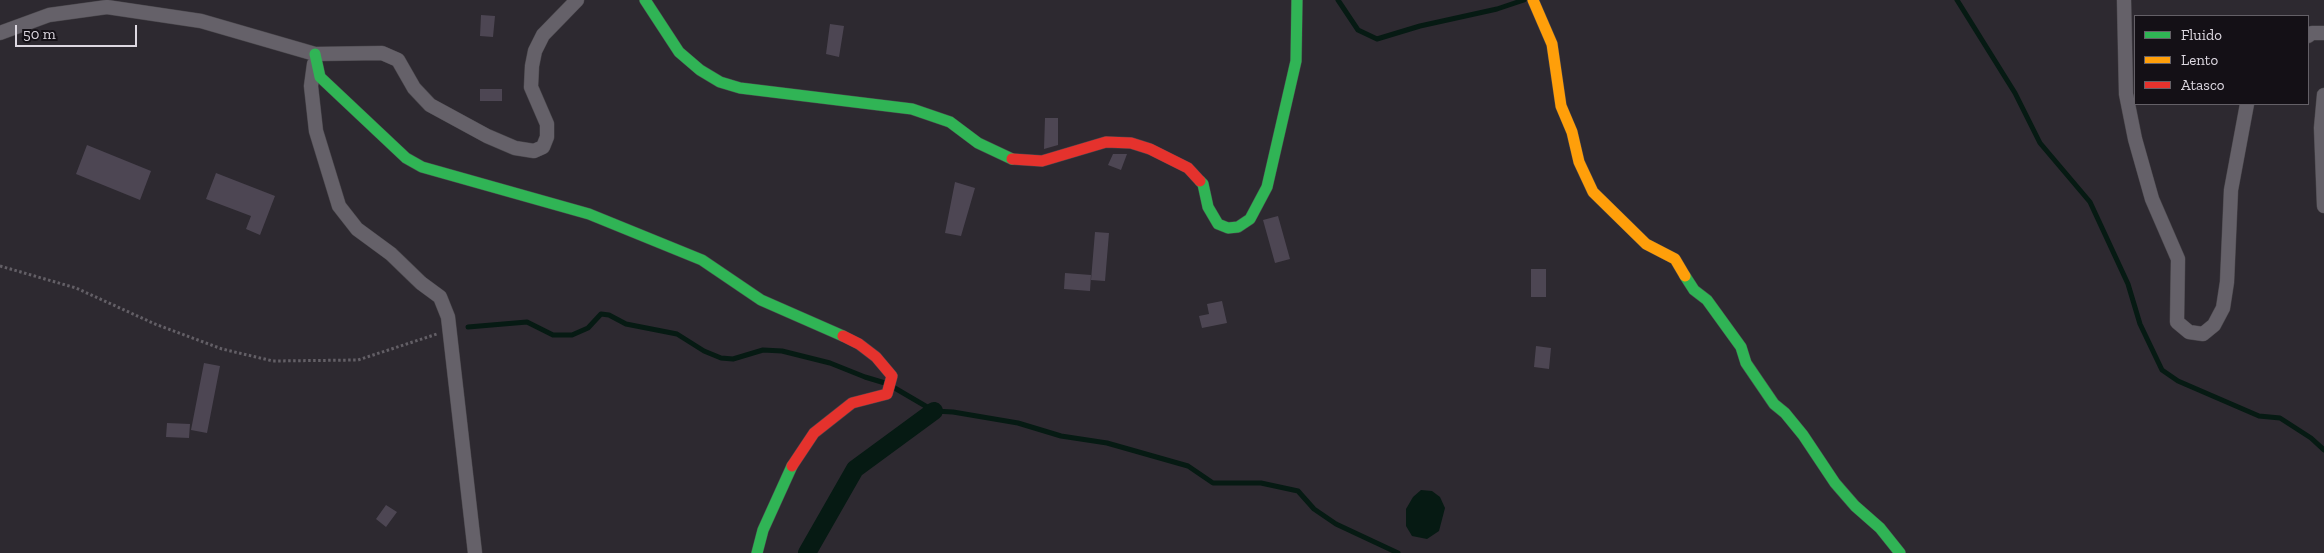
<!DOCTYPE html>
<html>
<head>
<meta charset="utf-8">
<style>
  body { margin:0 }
  #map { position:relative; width:2324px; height:553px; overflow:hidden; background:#2d2930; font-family:"Zilla Slab",serif }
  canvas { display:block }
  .legend { position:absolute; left:2134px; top:15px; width:175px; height:90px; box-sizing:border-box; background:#141016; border:1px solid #646067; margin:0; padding:6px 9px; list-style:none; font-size:15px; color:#ddd8e1 }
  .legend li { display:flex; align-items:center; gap:10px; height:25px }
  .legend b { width:25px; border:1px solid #646067 }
  .scale { position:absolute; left:15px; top:25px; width:122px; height:22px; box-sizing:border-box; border:2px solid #ddd8e1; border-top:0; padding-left:6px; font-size:15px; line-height:18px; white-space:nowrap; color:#ddd8e1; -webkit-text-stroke:4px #141016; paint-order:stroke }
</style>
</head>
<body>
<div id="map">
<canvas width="2324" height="553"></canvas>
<ul class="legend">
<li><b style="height:6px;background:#30b455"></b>Fluido</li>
<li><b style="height:6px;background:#ff9f0a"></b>Lento</li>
<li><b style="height:6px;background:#e5322d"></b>Atasco</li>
</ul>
<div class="scale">50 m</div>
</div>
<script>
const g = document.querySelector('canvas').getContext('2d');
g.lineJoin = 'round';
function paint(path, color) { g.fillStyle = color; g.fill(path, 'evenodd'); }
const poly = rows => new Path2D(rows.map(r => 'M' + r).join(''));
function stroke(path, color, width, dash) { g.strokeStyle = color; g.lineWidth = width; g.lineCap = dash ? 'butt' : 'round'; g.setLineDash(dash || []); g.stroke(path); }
const water = poly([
  [1421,490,1432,491,1440,497,1445,508,1439,531,1427,539,1412,536,1406,526,1406,509,1413,497]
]);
const stream = poly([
  [1338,0,1358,30,1377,39,1420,26,1497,9,1524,0],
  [1957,0,2015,93,2040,143,2090,202,2128,284,2140,324,2162,370,2178,381,2259,416,2280,418,2311,438,2324,450],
  [468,327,527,322,553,335,572,335,588,328,601,314,609,315,626,324,677,334,704,351,721,358,733,359,763,350,782,351,830,363,865,377,885,383],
  [893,387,934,411,953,412,1018,423,1061,436,1107,443,1188,466,1213,483,1261,483,1298,491,1314,509,1336,524,1398,553]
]);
const canal = poly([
  [807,553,855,469,934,411]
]);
const building = poly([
  [481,15,495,16,493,37,480,36],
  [830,24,844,26,839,57,826,54],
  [480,89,502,89,502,101,480,101],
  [1045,118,1058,118,1058,145,1044,149],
  [87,145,151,171,140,200,76,174],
  [1113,154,1127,154,1121,170,1108,165],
  [216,173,275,196,260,235,246,229,251,216,206,199],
  [955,182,975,188,961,236,945,233],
  [1278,216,1290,259,1275,263,1263,220],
  [1095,232,1109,233,1105,281,1091,280],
  [1531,269,1546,269,1546,297,1531,297],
  [1065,273,1091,275,1090,291,1064,289],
  [1222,301,1227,323,1202,328,1199,316,1209,314,1207,304],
  [1536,346,1551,348,1549,369,1534,367],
  [204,363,220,366,207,433,191,430],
  [167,423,190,424,189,438,166,437],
  [386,505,397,512,386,527,376,519]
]);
const path = poly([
  [0,266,76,288,155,324,222,349,273,361,358,360,437,334]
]);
const street = poly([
  [2124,0,2126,94,2135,139,2152,199,2178,259,2177,322,2189,332,2203,334,2214,325,2223,308,2227,282,2231,190,2247,104],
  [0,33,49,15,107,7,201,21,315,54,382,53,398,60,414,88,430,105,487,136,515,148,534,151,543,147,547,137,547,124,531,87,532,66,535,51,543,35,577,0],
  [2308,36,2312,33,2324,33],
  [314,64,311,86,316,131,339,206,357,229,391,254,421,283,440,297,448,317,475,553],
  [2324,95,2321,128,2324,206]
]);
const fast = poly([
  [645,0,679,52,700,70,720,82,740,88,912,109,950,122,978,143,1012,159],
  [315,54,320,77,406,158,422,167,589,214,702,260,761,300,843,336],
  [1200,181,1203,184,1208,207,1218,224,1228,228,1238,227,1250,219,1267,187,1296,61,1297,0],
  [1685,276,1694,290,1707,300,1741,347,1746,363,1774,404,1785,413,1803,435,1835,483,1855,506,1880,528,1900,553],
  [757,553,763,530,792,466]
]);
const slow = poly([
  [1533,0,1552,44,1561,106,1572,132,1579,162,1593,192,1646,244,1675,259,1685,276]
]);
const jam = poly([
  [1012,159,1042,161,1106,142,1131,143,1150,149,1188,168,1200,181],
  [792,466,814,433,852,403,887,394,892,376,876,357,859,344,843,336]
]);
paint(water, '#061a13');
stroke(stream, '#061a13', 5);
stroke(canal, '#061a13', 18);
paint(building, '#4d4653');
stroke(street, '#49464b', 15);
stroke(fast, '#49464b', 12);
stroke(slow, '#49464b', 12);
stroke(jam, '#49464b', 12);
stroke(path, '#635f66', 3, [2.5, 2.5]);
stroke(street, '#656169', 14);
stroke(fast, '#30b455', 11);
stroke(slow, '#ff9f0a', 11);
stroke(jam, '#e5322d', 11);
</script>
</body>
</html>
